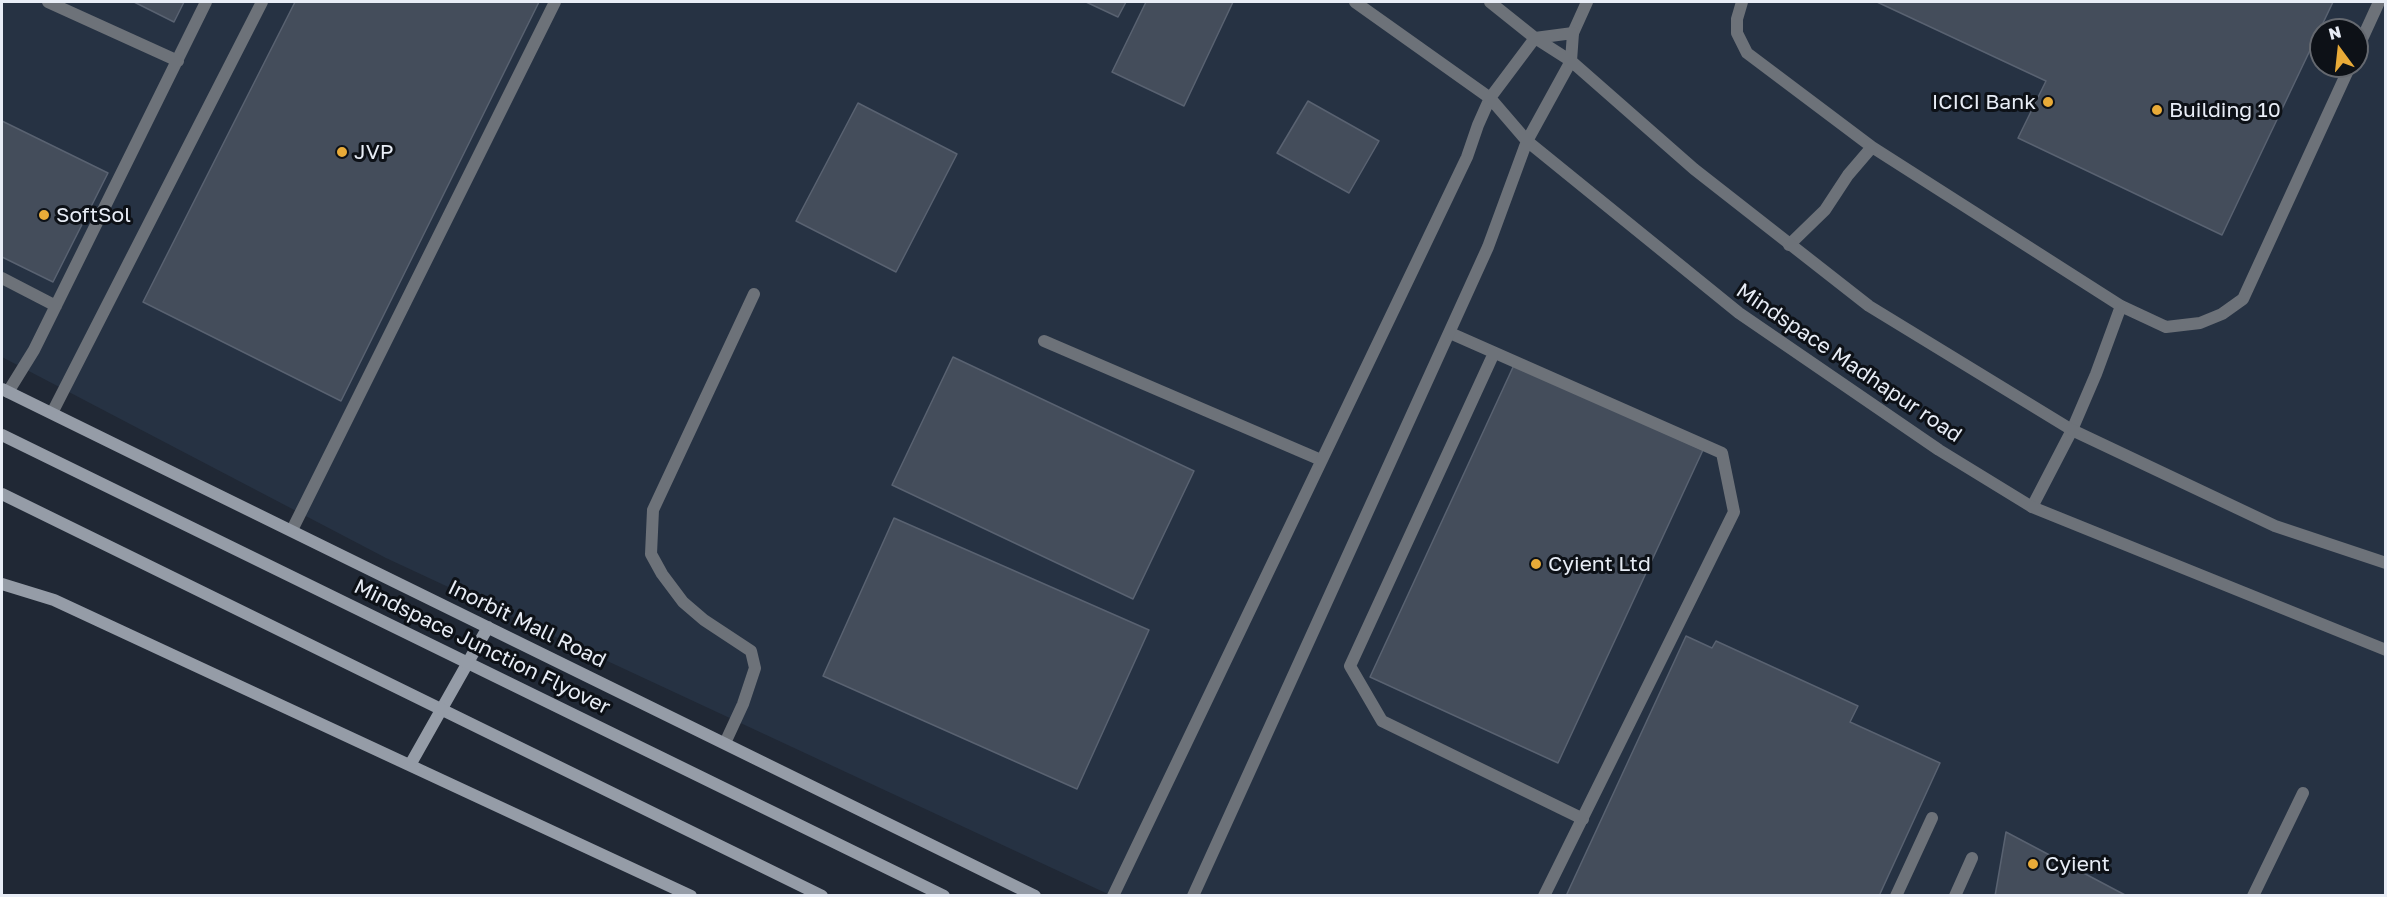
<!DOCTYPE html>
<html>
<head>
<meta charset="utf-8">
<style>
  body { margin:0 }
  #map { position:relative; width:2387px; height:897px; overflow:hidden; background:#202835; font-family:"Golos Text",sans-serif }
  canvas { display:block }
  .frame { position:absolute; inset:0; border:3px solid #e8edf6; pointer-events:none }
  .north { position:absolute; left:2309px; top:18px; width:60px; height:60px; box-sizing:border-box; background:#0d1117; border:2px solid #656970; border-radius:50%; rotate:345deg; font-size:16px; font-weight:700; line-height:24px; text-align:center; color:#e8edf6 }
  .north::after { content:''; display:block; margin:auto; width:21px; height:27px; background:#e9ab38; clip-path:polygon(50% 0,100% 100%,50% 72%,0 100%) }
</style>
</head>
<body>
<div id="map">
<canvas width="2387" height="897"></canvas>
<div class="frame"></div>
<div class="north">N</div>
</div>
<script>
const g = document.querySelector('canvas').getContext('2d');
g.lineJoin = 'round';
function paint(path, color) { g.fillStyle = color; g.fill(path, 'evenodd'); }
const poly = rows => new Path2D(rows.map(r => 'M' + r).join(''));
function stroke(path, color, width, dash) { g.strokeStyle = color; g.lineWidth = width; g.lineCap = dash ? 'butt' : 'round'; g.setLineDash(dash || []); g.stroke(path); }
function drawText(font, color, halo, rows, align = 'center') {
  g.font = font + ' "Golos Text",sans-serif'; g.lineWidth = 6; g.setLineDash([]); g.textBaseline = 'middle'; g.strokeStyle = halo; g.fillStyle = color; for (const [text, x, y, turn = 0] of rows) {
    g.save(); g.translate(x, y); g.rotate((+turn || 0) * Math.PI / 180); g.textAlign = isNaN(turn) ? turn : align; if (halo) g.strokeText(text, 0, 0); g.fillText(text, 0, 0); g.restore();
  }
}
const built = poly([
  [2,2,2385,2,2385,895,1110,895,386,558,2,357],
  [2321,30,2357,30,2357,66,2321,66]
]);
const building = poly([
  [134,2,184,2,174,22,134,2],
  [295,2,539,2,341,401,143,302,295,2],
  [1086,2,1126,2,1118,17,1086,2],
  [1146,2,1233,2,1184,106,1112,72,1146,2],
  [1877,2,2333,2,2222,235,2018,138,2046,81,1877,2],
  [1308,101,1379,141,1349,193,1277,153,1308,101],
  [858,103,957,154,896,272,796,221,858,103],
  [2,121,108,173,53,282,2,257,2,121],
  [953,357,1194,471,1133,599,892,485,953,357],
  [1514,365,1703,450,1558,763,1370,677,1514,365],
  [894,518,1149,630,1077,789,823,676,894,518],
  [1686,636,1712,648,1716,641,1858,706,1850,722,1940,763,1879,896,1566,896,1686,636],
  [2006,832,2127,896,1995,896,2006,832]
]);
const service = poly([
  [48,2,178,61],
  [1742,2,1737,19,1737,33,1747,53,1872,147,2121,306,2166,327,2200,323,2222,314,2243,299,2350,66],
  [1573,33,1587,2],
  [2357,50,2379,2],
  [1789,245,1825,210,1848,175,1872,147],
  [2,278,56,306],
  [1450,333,1722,453,1734,512,1544,896],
  [1044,341,1321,460],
  [1494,353,1350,666,1382,721,1583,819],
  [8,392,34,350,206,2],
  [52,413,262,2],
  [2032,507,2072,430,2096,374,2121,306],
  [292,530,555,2],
  [725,743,743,704,755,668,751,651,704,620,683,602,662,574,651,554,653,510,754,294],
  [1896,896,1932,818],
  [1955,896,1972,858],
  [2253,896,2303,793]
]);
const tertiary = poly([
  [1355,2,1490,98,1527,141,1739,313,1939,450,2032,507,2386,650],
  [1490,2,1535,38,1571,61,1694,169,1869,306,2072,430,2275,526,2386,563],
  [1113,896,1467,157,1478,125,1490,98,1535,38,1573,33,1571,61,1527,141,1488,247,1193,896]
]);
const secondary = poly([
  [2,389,1035,896],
  [2,584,54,600,691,896],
  [410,765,488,627]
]);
const secondaryBridge = poly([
  [2,435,944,896],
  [2,494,822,896]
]);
const markers = [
  [2048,102,6,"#e9ab38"],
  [2157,110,6,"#e9ab38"],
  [342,152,6,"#e9ab38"],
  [44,215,6,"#e9ab38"],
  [1536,564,6,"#e9ab38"],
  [2033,864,6,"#e9ab38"]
];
const poiNames = [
  ["ICICI Bank",2036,102,"right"],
  ["Building 10",2169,110],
  ["JVP",354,152],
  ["SoftSol",56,215],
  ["Cyient Ltd",1548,564],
  ["Cyient",2045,864]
];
const streetNames = [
  ["Mindspace Madhapur road",1849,363,34],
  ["Inorbit Mall Road",527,624,26],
  ["Mindspace Junction Flyover",482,647,26]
];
paint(built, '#263243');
paint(building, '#444d5b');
stroke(building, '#596271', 1.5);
stroke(service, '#6d7279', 12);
stroke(tertiary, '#6d7279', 12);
stroke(secondary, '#959ca7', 12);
stroke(secondaryBridge, '#959ca7', 12);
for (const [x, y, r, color] of markers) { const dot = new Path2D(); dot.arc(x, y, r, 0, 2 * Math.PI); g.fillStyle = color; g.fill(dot); stroke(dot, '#0d1117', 2); }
drawText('21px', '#e8edf6', '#0d1117', poiNames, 'left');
drawText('21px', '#e8edf6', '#0d1117', streetNames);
</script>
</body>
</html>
